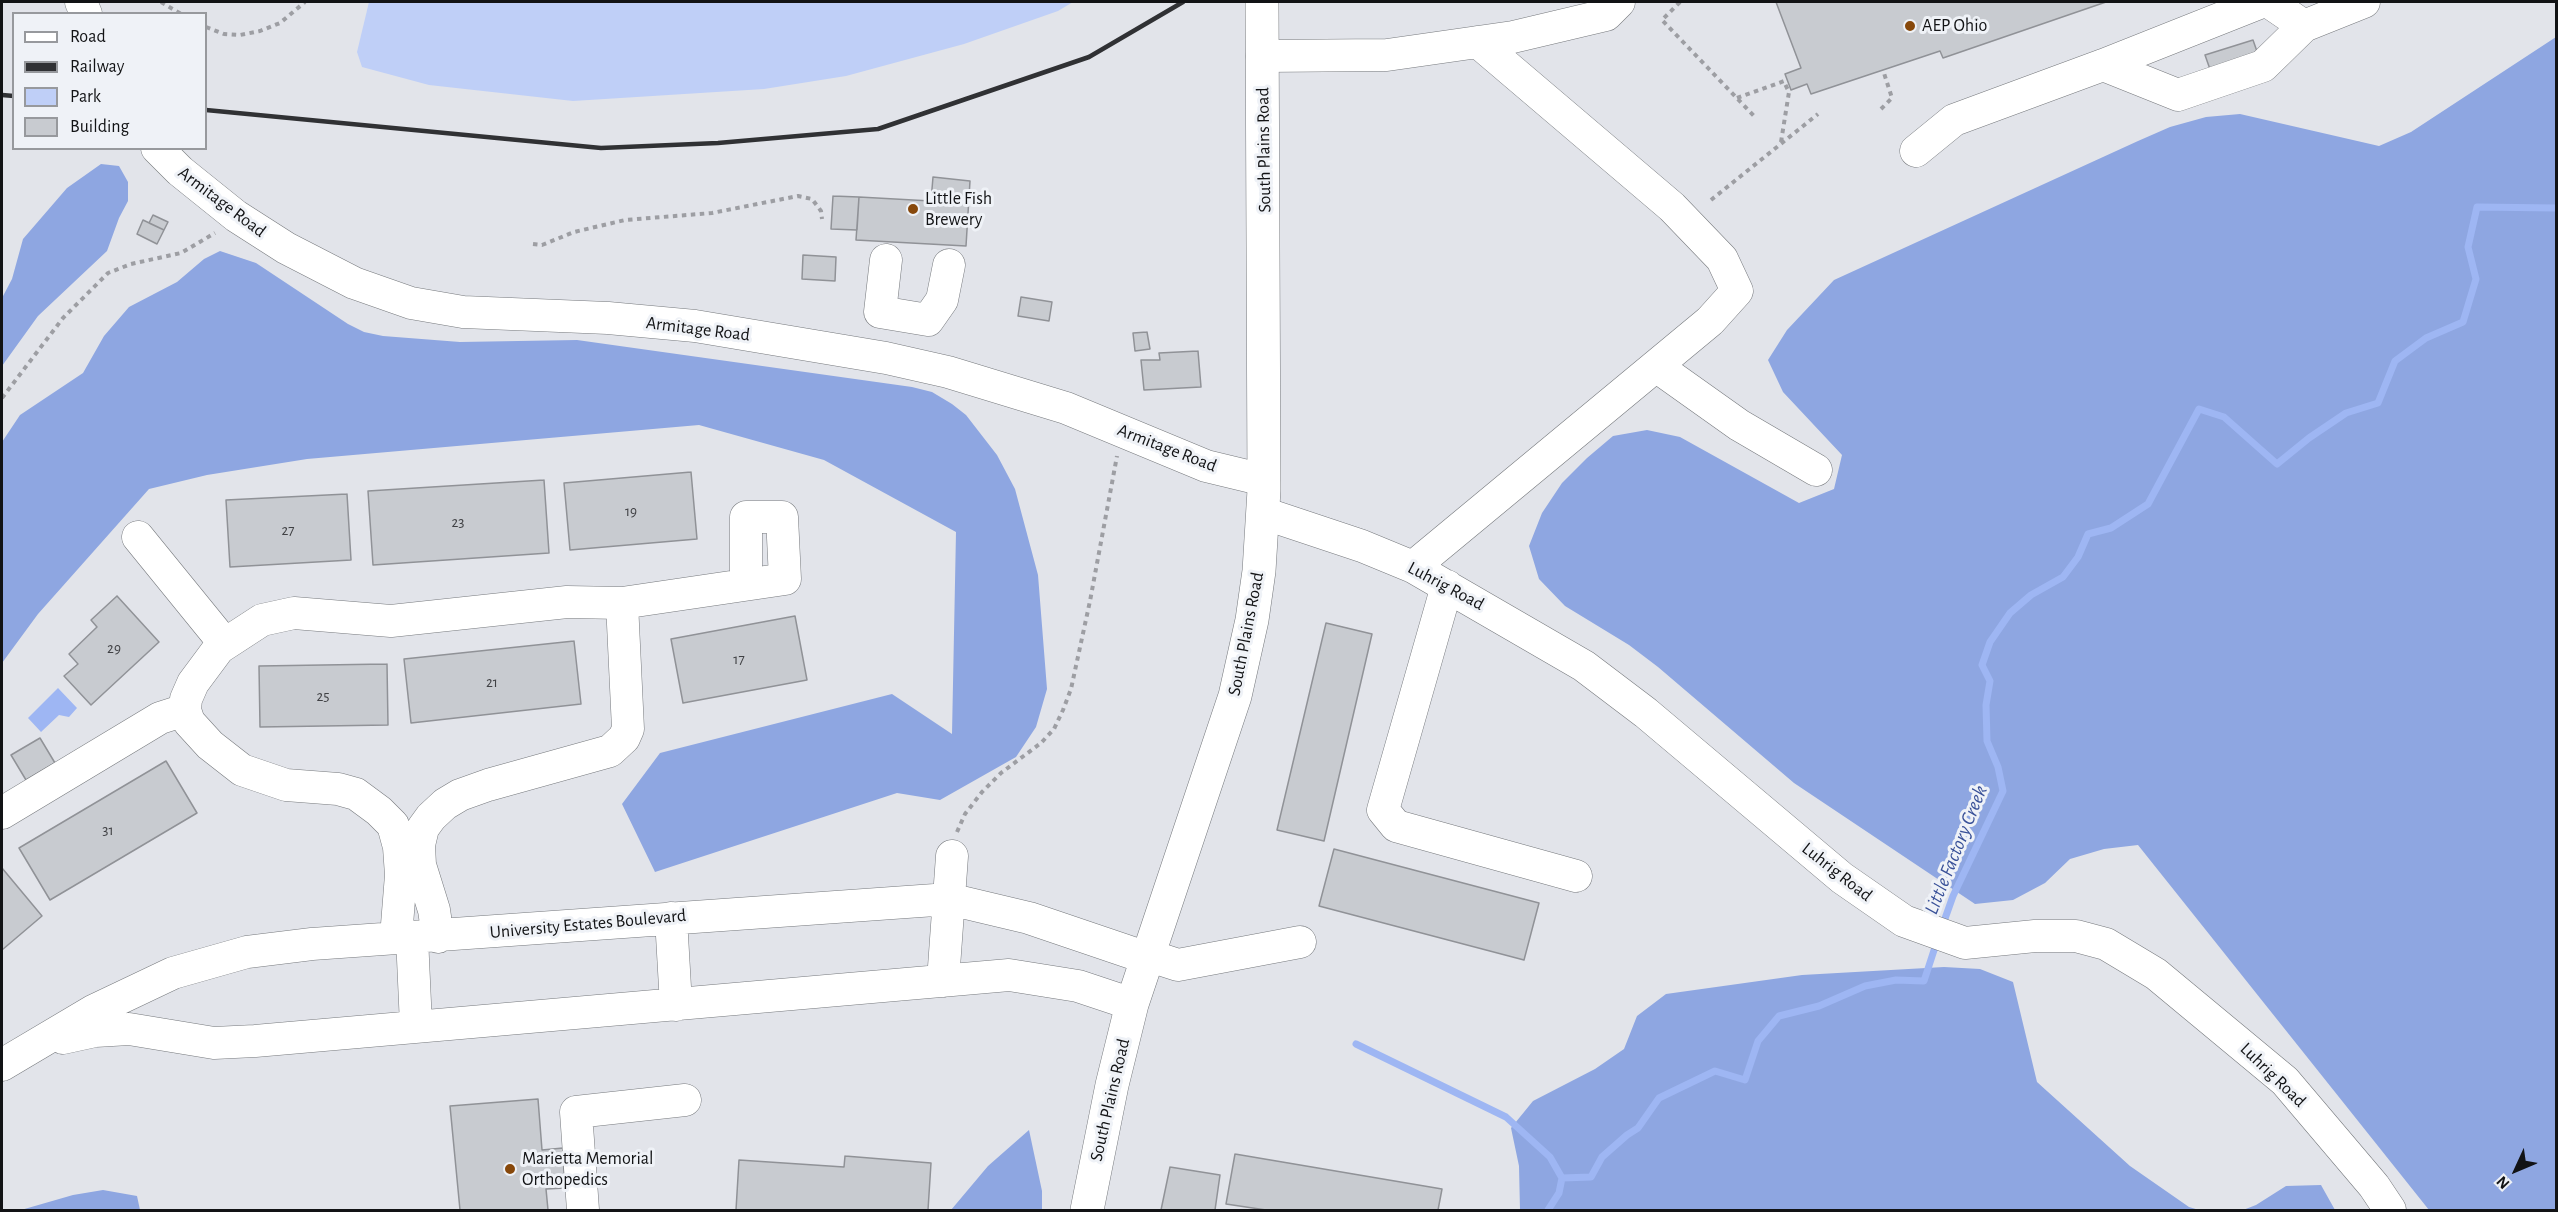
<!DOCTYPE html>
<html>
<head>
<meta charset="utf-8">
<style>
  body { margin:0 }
  #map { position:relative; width:2558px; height:1212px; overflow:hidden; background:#e2e4ea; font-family:"Alegreya Sans",sans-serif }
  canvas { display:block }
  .frame { position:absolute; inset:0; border:3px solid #121315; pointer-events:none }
  .legend { position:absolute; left:12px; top:12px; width:195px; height:138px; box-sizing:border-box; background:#eff2f7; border:2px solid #97999d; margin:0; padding:8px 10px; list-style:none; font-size:18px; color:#121315 }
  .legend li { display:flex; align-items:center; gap:12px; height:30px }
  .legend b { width:30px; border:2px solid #97999d }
  .north { position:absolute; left:2486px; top:1140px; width:60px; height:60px; -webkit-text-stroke:4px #eff2f7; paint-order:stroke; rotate:226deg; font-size:16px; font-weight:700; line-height:24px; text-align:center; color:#121315 }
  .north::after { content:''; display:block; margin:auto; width:21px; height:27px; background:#121315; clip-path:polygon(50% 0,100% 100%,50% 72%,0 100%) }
</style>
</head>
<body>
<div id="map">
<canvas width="2558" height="1212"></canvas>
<div class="frame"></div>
<ul class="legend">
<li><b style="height:8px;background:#fff"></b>Road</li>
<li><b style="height:8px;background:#303134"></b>Railway</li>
<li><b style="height:16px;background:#bfcff7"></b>Park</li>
<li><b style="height:16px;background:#c8cbd0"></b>Building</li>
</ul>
<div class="north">N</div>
</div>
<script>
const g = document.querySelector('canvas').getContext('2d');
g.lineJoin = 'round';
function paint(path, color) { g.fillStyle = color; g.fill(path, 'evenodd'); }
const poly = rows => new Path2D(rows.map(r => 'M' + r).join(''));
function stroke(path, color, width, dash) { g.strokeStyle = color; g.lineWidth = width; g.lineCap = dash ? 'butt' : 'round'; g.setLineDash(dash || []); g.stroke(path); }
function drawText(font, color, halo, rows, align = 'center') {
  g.font = font + ' "Alegreya Sans",sans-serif'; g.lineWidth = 6; g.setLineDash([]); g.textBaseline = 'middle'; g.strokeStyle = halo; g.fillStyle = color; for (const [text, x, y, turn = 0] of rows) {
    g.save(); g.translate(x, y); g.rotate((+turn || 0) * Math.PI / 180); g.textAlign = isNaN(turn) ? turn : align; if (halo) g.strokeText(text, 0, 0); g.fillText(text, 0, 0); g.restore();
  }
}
const green = poly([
  [369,2,1073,2,1058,11,964,44,846,76,764,89,573,101,429,85,362,67,357,52]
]);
const forest = poly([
  [2556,37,2556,1210,2429,1210,2138,845,2104,849,2070,859,2045,883,2013,900,1975,904,1794,783,1658,667,1629,645,1565,606,1539,579,1529,546,1542,513,1562,483,1587,458,1613,436,1647,430,1680,437,1799,503,1834,489,1842,455,1783,392,1768,360,1787,330,1834,280,2138,141,2170,127,2206,117,2240,114,2379,146,2411,132],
  [101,164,119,166,128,182,128,201,119,218,107,251,38,316,2,366,2,298,12,279,23,239,67,188],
  [220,251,256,263,348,324,364,332,383,336,460,342,577,340,912,387,932,392,952,404,966,415,997,455,1015,489,1038,575,1047,689,1036,727,1016,757,940,800,897,793,655,872,622,804,660,753,892,694,952,734,956,532,824,460,699,425,307,459,207,475,149,489,38,614,2,663,2,442,20,415,83,373,104,336,129,307,177,282,204,259],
  [1944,967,1980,969,2013,982,2037,1082,2130,1166,2189,1207,2199,1210,1520,1210,1519,1166,1511,1128,1533,1101,1595,1069,1624,1049,1637,1016,1666,994,1802,975],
  [1029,1130,1042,1191,1042,1210,951,1210,988,1166],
  [2321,1185,2335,1210,2243,1210,2256,1205,2286,1186],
  [103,1190,137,1196,140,1210,21,1210,73,1195]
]);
const water = poly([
  [58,688,77,708,69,717,59,715,41,732,28,718]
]);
const stream = poly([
  [1942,927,1953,896,2003,791,1998,767,1987,741,1986,705,1990,681,1982,665,1990,642,2010,613,2031,595,2063,577,2078,557,2088,534,2111,528,2148,504,2199,409,2224,417,2277,464,2309,438,2346,413,2378,403,2395,361,2426,338,2463,322,2476,279,2468,247,2477,207,2556,208],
  [1356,1044,1506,1117,1550,1157,1562,1178],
  [1548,1210,1559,1193,1562,1178,1591,1177,1602,1157,1627,1135,1638,1128,1659,1098,1715,1071,1745,1080,1758,1041,1779,1016,1819,1006,1865,986,1896,980,1924,981,1937,941]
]);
const building = poly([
  [1776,2,2106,2,1943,58,1940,51,1811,94,1807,84,1791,90,1785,74,1801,68,1776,2],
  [2253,40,2260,60,2212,75,2205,55,2253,40],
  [933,177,970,181,966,246,856,240,859,197,931,201,933,177],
  [833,196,859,197,857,230,831,229,833,196],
  [153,215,168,222,164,230,149,223,153,215],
  [143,220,164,230,157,244,137,234,143,220],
  [803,255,836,257,835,281,802,279,803,255],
  [1021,297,1052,302,1049,321,1018,316,1021,297],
  [1147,332,1150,349,1135,351,1133,333,1147,332],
  [1198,351,1201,387,1144,390,1141,360,1160,360,1159,353,1198,351],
  [691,472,697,539,570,550,564,483,691,472],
  [544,480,549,553,373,565,368,491,544,480],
  [347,494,351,560,230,567,226,500,347,494],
  [117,596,159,642,91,705,64,676,78,664,69,654,97,627,91,620,117,596],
  [795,616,807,680,683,703,671,639,795,616],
  [1326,623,1372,634,1324,841,1277,830,1326,623],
  [574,641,581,704,411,723,404,659,574,641],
  [387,664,388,725,260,727,259,666,387,664],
  [40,738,55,763,26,780,11,755,40,738],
  [166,761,197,813,50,900,19,848,166,761],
  [1334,849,1539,903,1524,960,1319,906,1334,849],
  [2,868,42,916,2,950,2,868],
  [538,1099,542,1150,563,1148,565,1188,546,1189,548,1210,460,1210,450,1106,538,1099],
  [1235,1154,1442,1189,1438,1210,1266,1210,1226,1204,1235,1154],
  [845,1156,931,1163,928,1210,736,1210,739,1160,844,1167,845,1156],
  [1170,1167,1220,1175,1215,1210,1161,1210,1170,1167]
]);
const path = poly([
  [161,2,181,14],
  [1680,2,1662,20,1756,118],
  [206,27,224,34,240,35,260,31,280,23,305,2],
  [1737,98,1787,80],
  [1881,109,1892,98,1883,70],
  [1781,142,1789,92,1784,82],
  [1711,200,1818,114],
  [533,244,542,245,574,232,625,220,712,213,798,196,812,199,821,211,822,219],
  [2,398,63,318,108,273,131,264,181,253,215,233],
  [957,832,965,814,982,792,1001,773,1041,743,1054,729,1063,710,1071,689,1090,601,1117,456]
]);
const minor = poly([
  [81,2,86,14],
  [2269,2,2304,26,2364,2],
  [1262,56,1387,55,1513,37,1606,15,1619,2],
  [2103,65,2178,95,2263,66,2304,26],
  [157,148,180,171,236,216,286,248,354,283,411,303,463,312,608,318,695,326,886,358,948,372,1066,408,1206,466,1264,480],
  [1916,151,1954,120,2103,65,2262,2],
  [886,260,880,312,928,320,942,300,949,265],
  [1656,366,1739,425,1816,470],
  [1263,513,1362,546,1413,567,1584,666,1646,713,1842,878,1904,921,1965,943,2035,936,2076,936,2106,944,2156,974,2285,1081,2374,1186,2390,1210],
  [138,537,225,644],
  [1413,567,1710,321,1737,291,1722,259,1672,207,1478,42],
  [1447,586,1383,810,1396,826,1576,876],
  [2,813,160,718,185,710],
  [671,918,676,1005],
  [396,937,401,875,399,847,393,825,379,811,356,794,338,789,286,785,242,770,210,745,189,722,185,710,186,699,193,683,219,648,262,620,294,613,391,621,567,602,622,603,785,579,782,517,746,517,746,584],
  [412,937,416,1025],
  [438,937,434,910,420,865,419,845,423,828,431,817,445,804,460,795,488,785,610,751,624,738,628,729,622,603],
  [1147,955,1178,965,1300,942],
  [943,981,952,856],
  [63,1038,95,1031,129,1029,214,1043,255,1041,1009,975,1078,986,1132,1004],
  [2,1065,93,1011,173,973,247,952,312,944,949,899,1029,918,1147,958],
  [583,1210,576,1112,685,1100]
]);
const major = poly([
  [1087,1210,1112,1085,1132,1004,1235,696,1252,620,1259,571,1264,490,1262,2]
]);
const rail = poly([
  [2,95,14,96],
  [206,110,601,148,718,143,878,129,1089,57,1183,2]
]);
const markers = [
  [1910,26,6,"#87480b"],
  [913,209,6,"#87480b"],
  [510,1169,6,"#87480b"]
];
const numberNames = [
  ["19",631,511],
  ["23",458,522],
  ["27",288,530],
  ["29",114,648],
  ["17",739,659],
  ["21",492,682],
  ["25",323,696],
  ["31",108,830]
];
const poiNames = [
  ["AEP Ohio",1922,26],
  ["Little Fish",925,199],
  ["Brewery",925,220],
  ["Marietta Memorial",522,1159],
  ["Orthopedics",522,1180]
];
const streetNames = [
  ["South Plains Road",1264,150,-91],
  ["Armitage Road",222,202,37],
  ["Armitage Road",698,329,7],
  ["Armitage Road",1167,448,21],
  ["Luhrig Road",1446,586,28],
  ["South Plains Road",1246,634,-79],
  ["Luhrig Road",1837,872,38],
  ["University Estates Boulevard",588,924,-5],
  ["Luhrig Road",2273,1075,44],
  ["South Plains Road",1110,1100,-77]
];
const waterNames = [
  ["Little Factory Creek",1956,850,-68]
];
paint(green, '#bfcff7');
paint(forest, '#8ea6e1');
paint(water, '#9eb6f3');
stroke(stream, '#9eb6f3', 7);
paint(building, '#c8cbd0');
stroke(building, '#909297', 1.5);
stroke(minor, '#76797d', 33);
stroke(major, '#76797d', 34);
stroke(path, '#9d9ea3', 4, [4.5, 4.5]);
stroke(minor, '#fff', 32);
stroke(major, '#fff', 33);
stroke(rail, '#303134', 4.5);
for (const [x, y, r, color] of markers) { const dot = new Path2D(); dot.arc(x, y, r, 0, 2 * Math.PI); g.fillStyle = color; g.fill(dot); stroke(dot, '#eff2f7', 2); }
drawText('15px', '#404144', null, numberNames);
drawText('18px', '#121315', '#eff2f7', poiNames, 'left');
drawText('18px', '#121315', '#eff2f7', streetNames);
drawText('italic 20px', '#385098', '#eff2f7', waterNames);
</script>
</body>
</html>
